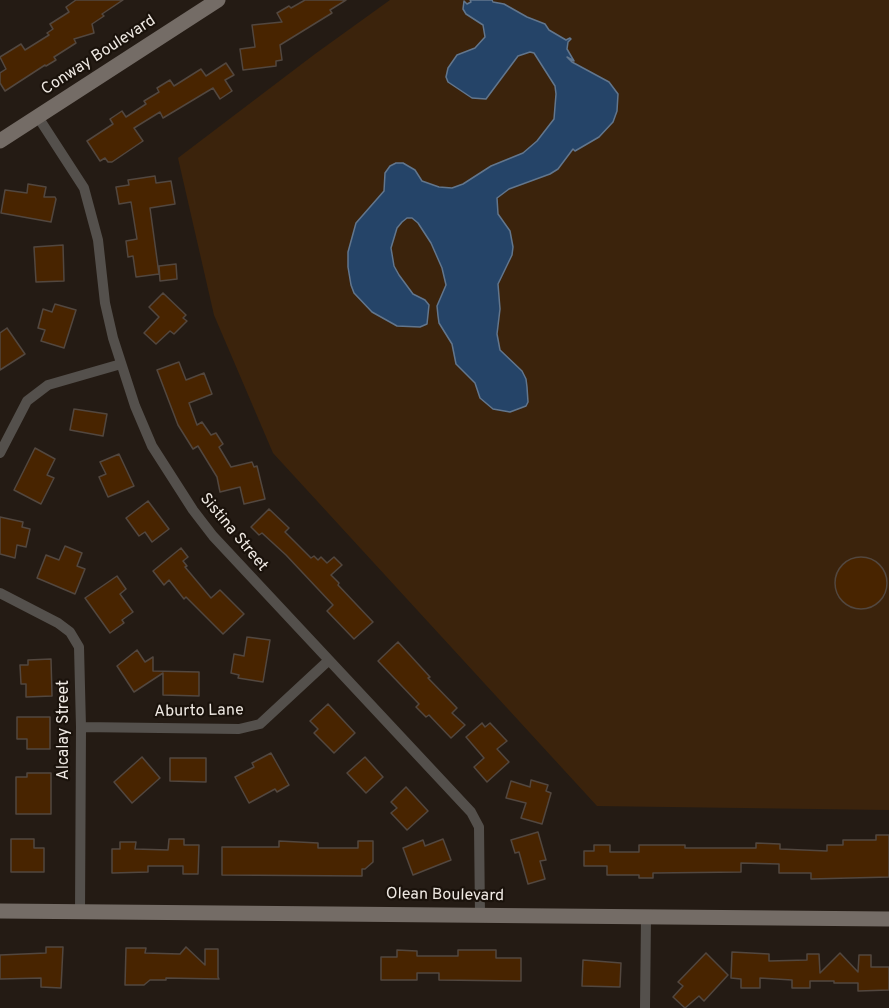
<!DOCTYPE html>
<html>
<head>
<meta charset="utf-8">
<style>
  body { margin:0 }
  canvas { display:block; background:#241b14 }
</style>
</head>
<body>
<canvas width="889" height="1008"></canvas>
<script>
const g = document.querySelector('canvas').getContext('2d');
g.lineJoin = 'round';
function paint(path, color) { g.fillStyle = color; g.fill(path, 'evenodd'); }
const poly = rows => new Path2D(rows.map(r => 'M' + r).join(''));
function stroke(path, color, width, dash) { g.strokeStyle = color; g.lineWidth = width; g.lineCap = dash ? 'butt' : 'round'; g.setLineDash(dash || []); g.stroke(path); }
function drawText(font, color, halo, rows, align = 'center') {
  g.font = font + ' Overpass,sans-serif'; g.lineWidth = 4.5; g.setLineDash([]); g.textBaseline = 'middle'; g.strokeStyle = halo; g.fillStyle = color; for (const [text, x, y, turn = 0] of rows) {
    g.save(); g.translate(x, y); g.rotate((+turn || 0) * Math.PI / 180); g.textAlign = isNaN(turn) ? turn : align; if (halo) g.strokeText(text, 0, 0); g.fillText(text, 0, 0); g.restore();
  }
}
const green = poly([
  [390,0,889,0,889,810,597,806,273,453,214,315,178,158,315,54]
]);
const water = poly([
  [470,0,492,0,493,2,504,4,527,17,545,24,549,30,566,40,570,38,571,39,568,42,567,49,574,61,567,57,572,62,609,82,618,94,617,111,613,122,599,137,575,151,573,149,558,169,550,174,509,189,497,198,498,214,510,231,513,247,512,255,498,284,500,309,497,334,500,350,522,371,526,379,527,387,528,402,526,406,510,412,493,409,480,398,475,383,456,364,452,344,439,323,438,316,437,306,446,285,442,268,431,243,418,223,412,218,407,218,402,222,397,228,391,248,394,266,399,275,413,294,425,300,429,305,427,324,420,327,397,326,372,312,354,293,351,285,348,267,348,252,356,223,384,191,385,173,390,166,396,163,403,163,415,170,422,181,439,187,452,188,463,184,491,166,523,153,537,141,554,119,556,94,555,86,534,53,530,52,518,56,486,99,472,98,448,82,446,77,448,68,457,55,475,48,485,37,483,25,466,14,463,9,464,1,467,4,471,2,470,0]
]);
const building = poly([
  [76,0,123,0,102,14,104,16,92,24,94,33,74,39,76,43,54,57,56,60,46,66,45,65,5,91,0,83,0,73,6,69,0,57,21,44,25,50,49,35,47,33,53,29,50,24,69,12,66,7,76,0],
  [305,0,346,0,330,10,332,13,280,45,282,60,276,61,276,66,243,70,240,49,255,47,252,25,282,22,277,13,289,6,291,8,305,0],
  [226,63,234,75,225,80,232,91,220,99,213,88,163,118,160,112,134,128,143,141,112,162,108,162,105,158,100,161,87,141,113,124,110,119,122,111,126,117,146,104,144,101,159,92,157,88,170,80,174,86,201,69,206,76,226,63],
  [155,176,156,183,171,181,175,204,150,208,159,274,136,277,133,256,128,257,126,241,137,239,131,202,119,204,116,187,129,185,128,180,155,176],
  [28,184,46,187,44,197,55,197,56,199,51,222,1,213,5,190,27,193,28,184],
  [63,245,64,281,36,282,34,247,63,245],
  [176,264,177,279,160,281,159,266,176,264],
  [163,293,186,315,183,318,187,321,174,334,170,331,156,344,144,333,159,317,149,307,163,293],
  [55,304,76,310,64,348,41,341,45,330,38,328,43,309,52,312,55,304],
  [7,328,25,354,0,370,0,333,7,328],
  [179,362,186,380,204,373,212,394,189,403,197,425,202,422,211,435,216,433,223,444,219,447,231,467,252,462,254,467,257,466,265,499,244,504,240,487,220,492,217,477,198,446,193,449,178,425,157,370,179,362],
  [74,409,107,414,103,436,70,430,74,409],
  [35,448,55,459,47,475,54,478,41,504,14,490,35,448],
  [119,454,134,486,108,497,99,477,106,474,100,462,119,454],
  [148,501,169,529,152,542,145,532,139,536,126,518,148,501],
  [269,509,289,528,285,532,311,558,314,556,318,560,321,557,327,563,334,557,342,565,331,575,339,583,338,585,373,622,354,639,327,611,333,605,286,555,262,533,259,535,251,527,269,509],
  [0,517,23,522,22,527,30,529,26,547,17,545,15,558,0,554,0,517],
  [65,546,82,553,77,566,85,569,75,594,37,578,46,555,59,560,65,546],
  [181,548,188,557,183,561,187,566,185,567,211,598,220,590,244,614,223,634,186,597,184,599,169,580,164,585,153,571,181,548],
  '835 583a26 26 0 1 1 52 0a26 26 0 1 1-52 0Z',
  [117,576,126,589,120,594,133,612,122,620,124,623,110,633,85,598,117,576],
  [247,637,270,640,263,682,238,678,239,675,231,673,234,654,244,656,247,637],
  [398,642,430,677,428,678,457,708,452,713,465,725,451,738,429,715,426,717,416,707,419,704,378,661,398,642],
  [137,650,145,662,153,657,153,671,199,672,199,696,163,695,163,673,134,692,117,666,137,650],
  [51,659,52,696,26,697,26,684,21,684,20,665,28,665,28,660,51,659],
  [328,704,355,733,334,753,314,733,318,729,310,721,328,704],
  [17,717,50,717,50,749,27,749,27,739,17,739,17,717],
  [482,723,485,727,490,723,507,741,497,749,509,762,487,782,474,767,484,758,466,737,482,723],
  [271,753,289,785,277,792,275,789,249,803,235,777,254,767,252,763,271,753],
  [142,757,160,778,132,803,114,782,142,757],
  [365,757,383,777,366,793,347,773,365,757],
  [170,758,206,758,206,782,170,781,170,758],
  [27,773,51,773,51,814,16,814,16,777,27,777,27,773],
  [531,780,548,785,546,791,551,793,542,824,521,818,526,803,506,798,511,781,530,787,531,780],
  [406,787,428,811,407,830,391,813,397,808,391,802,406,787],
  [538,832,546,860,540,861,545,879,528,884,519,852,515,853,511,840,538,832],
  [876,835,889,835,889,877,811,879,811,873,779,873,779,864,741,863,741,872,653,873,653,878,639,878,639,875,607,875,607,866,584,866,584,851,594,851,594,845,610,845,610,852,639,852,639,845,685,845,685,848,756,848,756,843,780,844,780,849,827,851,827,845,843,845,843,840,876,840,876,835],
  [11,839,34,839,34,848,44,848,44,872,11,872,11,839],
  [169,839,184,839,184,845,199,845,198,874,183,874,183,866,148,866,148,872,112,873,112,849,120,849,120,842,136,842,135,849,168,850,169,839],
  [443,839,451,860,413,875,403,848,423,840,425,846,443,839],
  [279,841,318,843,318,848,358,848,358,841,373,841,373,862,365,869,362,869,362,876,222,875,222,847,279,847,279,841],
  [46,947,63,947,61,988,41,987,41,978,0,979,0,955,46,953,46,947],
  [186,947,205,965,205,949,218,949,218,977,219,979,166,978,166,980,150,980,144,985,125,985,126,948,146,948,145,953,180,954,186,947],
  [397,950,417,951,417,956,458,956,458,950,496,950,496,958,521,958,521,981,439,980,439,973,417,973,417,980,381,980,381,957,397,957,397,950],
  [732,952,769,954,769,961,807,960,807,954,819,954,820,973,840,953,858,972,859,955,871,955,871,967,889,967,889,990,858,991,858,983,834,983,834,981,810,981,810,988,792,988,792,980,760,978,760,988,741,988,741,979,731,978,732,952],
  [706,953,728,975,704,1001,699,996,685,1008,673,997,683,986,678,982,706,953],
  [583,960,621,963,620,987,582,986,583,960]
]);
const street = poly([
  [38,117,84,188,98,240,105,303,113,338,135,406,152,446,193,510,213,536,471,812,479,827,480,915],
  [0,453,27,401,48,385,121,364],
  [0,593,58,623,70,632,79,647,81,727,80,912],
  [81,727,239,729,260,724,329,660],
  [645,1008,646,917]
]);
const secondary = poly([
  [0,141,218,0],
  [0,911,889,919]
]);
const streetNames = [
  ["Conway Boulevard",99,56,-33],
  ["Sistina Street",233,533,50],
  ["Aburto Lane",199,712,-1],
  ["Alcalay Street",65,730,-90],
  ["Olean Boulevard",445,896,1]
];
paint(green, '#3b230c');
paint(water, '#254468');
stroke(water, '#62768d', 1.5);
paint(building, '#482400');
stroke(building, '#52473f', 1.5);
stroke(street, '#54504c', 10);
stroke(secondary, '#746c66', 15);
drawText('16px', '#efe9e3', '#1a120b', streetNames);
</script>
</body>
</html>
